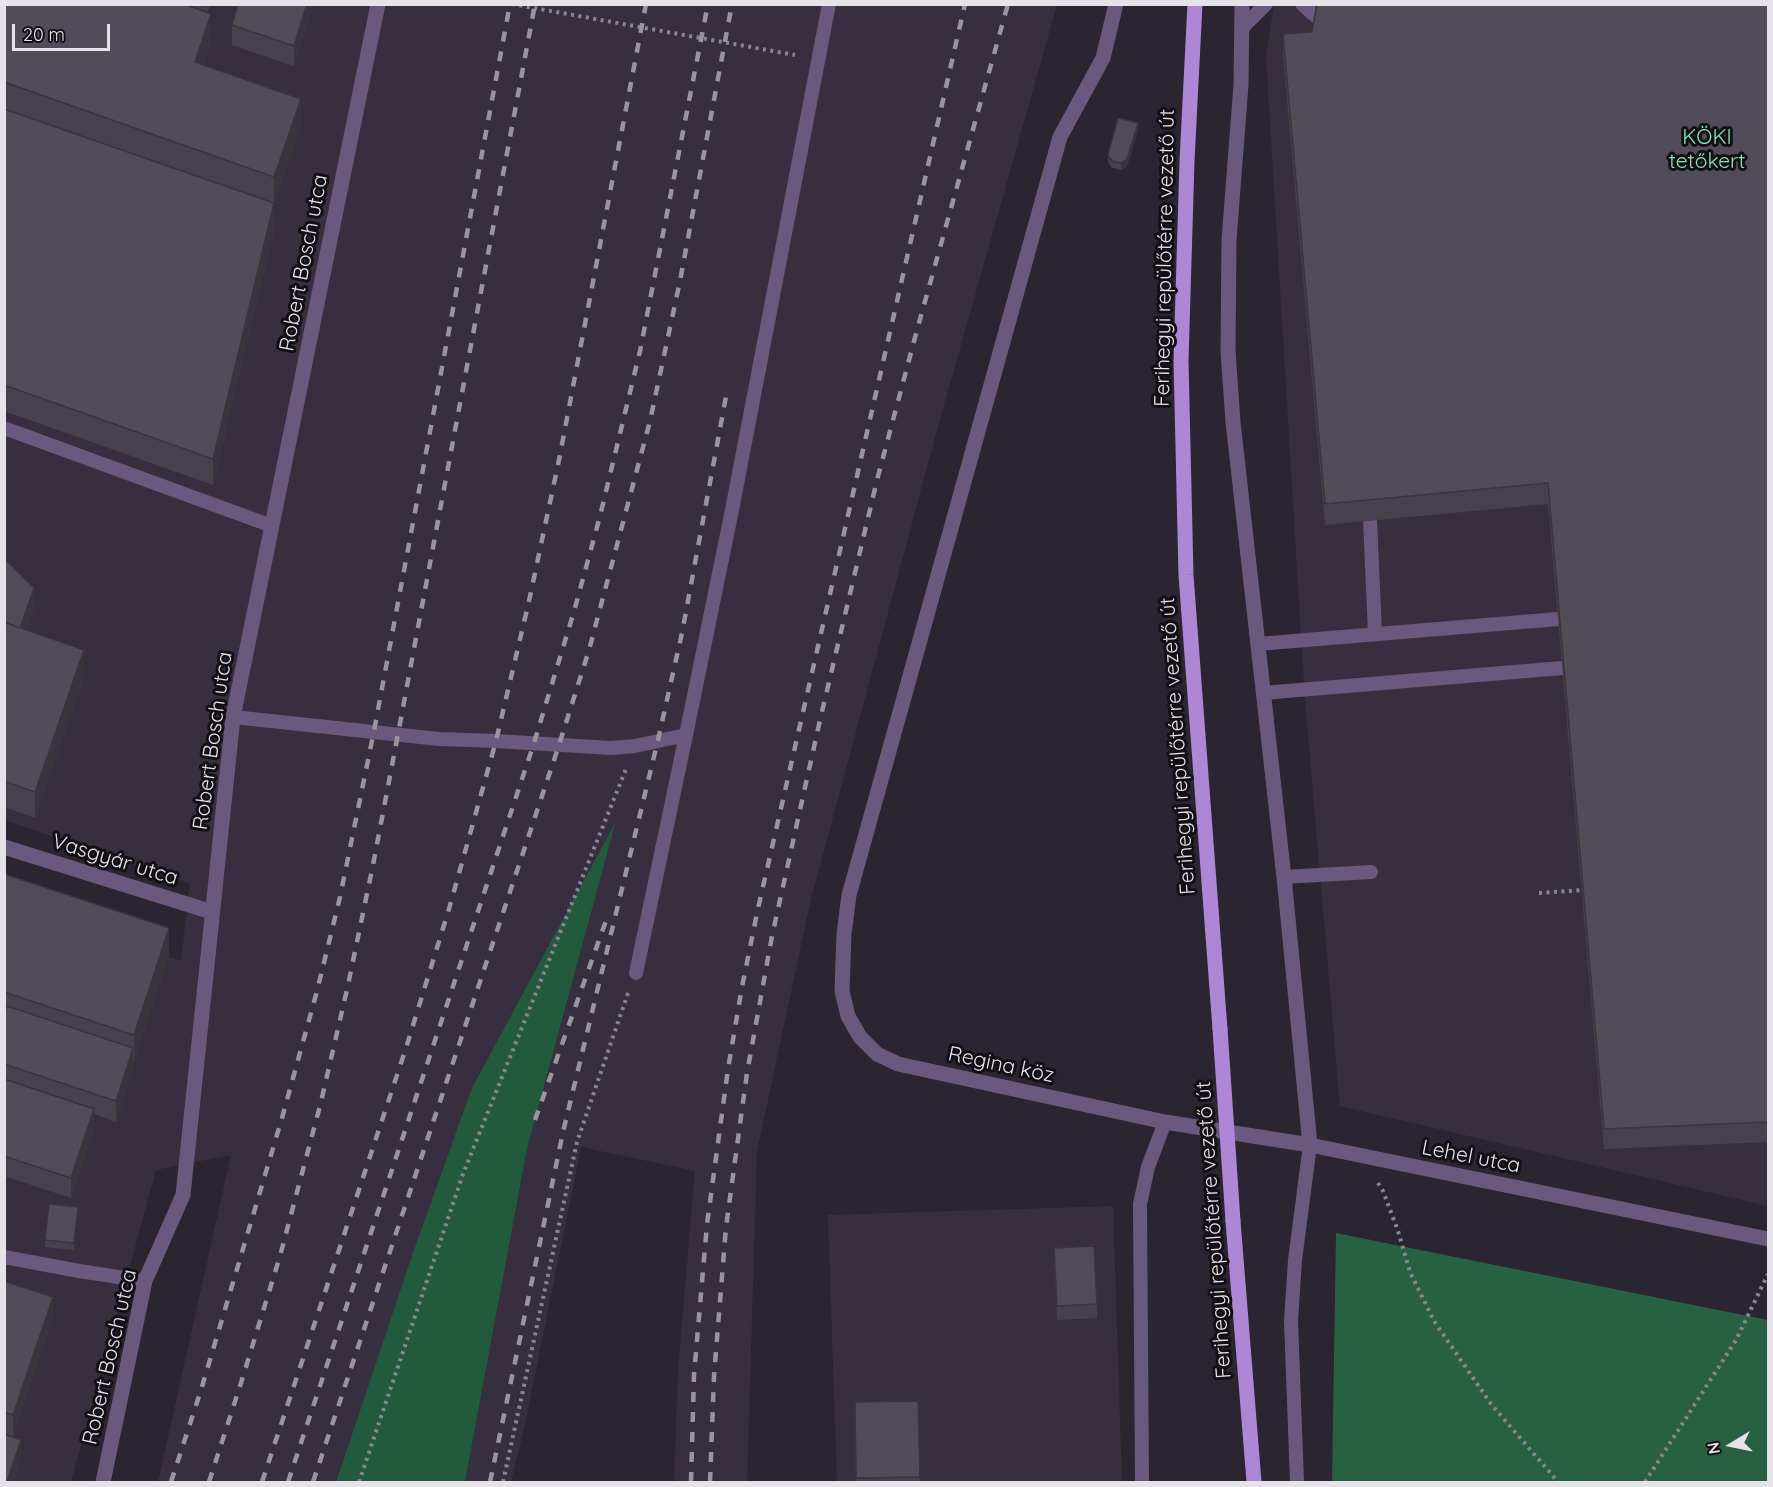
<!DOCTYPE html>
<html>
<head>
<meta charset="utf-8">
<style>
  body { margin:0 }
  #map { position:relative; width:1773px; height:1487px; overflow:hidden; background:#2b2531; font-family:Quicksand,sans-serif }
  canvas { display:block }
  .frame { position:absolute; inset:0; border:6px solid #e5e2ea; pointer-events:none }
  .north { position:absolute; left:1701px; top:1415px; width:60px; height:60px; -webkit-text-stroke:4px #121015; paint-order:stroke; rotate:260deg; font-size:16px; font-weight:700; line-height:24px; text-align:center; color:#e5e2ea }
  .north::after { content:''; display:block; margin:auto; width:21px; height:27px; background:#e5e2ea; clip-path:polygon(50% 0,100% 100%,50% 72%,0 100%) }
  .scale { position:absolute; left:12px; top:24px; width:98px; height:27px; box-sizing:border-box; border:3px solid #e5e2ea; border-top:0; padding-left:8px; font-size:18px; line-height:21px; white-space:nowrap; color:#e5e2ea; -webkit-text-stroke:4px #121015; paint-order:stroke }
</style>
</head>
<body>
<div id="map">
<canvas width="1773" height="1487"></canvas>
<div class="frame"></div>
<div class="north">N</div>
<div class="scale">20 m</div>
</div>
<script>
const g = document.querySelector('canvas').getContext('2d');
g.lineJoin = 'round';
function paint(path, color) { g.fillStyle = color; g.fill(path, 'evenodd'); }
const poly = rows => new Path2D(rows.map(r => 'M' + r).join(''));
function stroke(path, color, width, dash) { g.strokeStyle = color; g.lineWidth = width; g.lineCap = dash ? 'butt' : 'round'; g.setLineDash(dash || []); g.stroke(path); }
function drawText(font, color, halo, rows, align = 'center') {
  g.font = font + ' Quicksand,sans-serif'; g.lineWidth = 6; g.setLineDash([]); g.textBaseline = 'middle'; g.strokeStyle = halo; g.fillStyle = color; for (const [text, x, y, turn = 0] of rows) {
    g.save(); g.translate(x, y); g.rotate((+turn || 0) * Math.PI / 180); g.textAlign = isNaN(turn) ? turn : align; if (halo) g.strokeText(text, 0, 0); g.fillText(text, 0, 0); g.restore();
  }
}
const built = poly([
  [5,5,1057,5,937,430,811,899,757,1151,747,1482,674,1482,678,1371,695,1171,581,1147,524,1429,511,1482,465,1482,527,1149,615,825,409,1264,336,1482,158,1482,231,1155,156,1170,71,1482,5,1482,5,900,181,961,190,884,5,820],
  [1274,5,1768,5,1768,1206,1340,1106,1305,701,1266,55],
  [1113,1206,1122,1482,837,1482,828,1215]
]);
const green = poly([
  [616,821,527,1149,465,1482,336,1482,409,1264,472,1088]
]);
const forest = poly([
  [1336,1233,1768,1320,1768,1482,1332,1482]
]);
const path = poly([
  [512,4,795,55],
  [1539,893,1582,890],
  [1378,1183,1383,1191,1398,1231,1410,1272,1434,1321,1491,1404,1558,1482],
  [359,1482,463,1174,626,769],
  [503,1482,577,1142,628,993],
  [1645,1482,1736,1340,1768,1274]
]);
const service = poly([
  [1302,4,1322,22],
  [1243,27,1266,4],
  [4,428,272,526],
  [1370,520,1375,633],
  [1258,644,1558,619],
  [1263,693,1562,668],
  [233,717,439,739,496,741,611,748,635,746,686,735,731,515,829,4],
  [1284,877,1371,872],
  [636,973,686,735],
  [4,1257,79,1271,145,1281],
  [1142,1482,1140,1204,1148,1167,1165,1122],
  [1297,1482,1291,1321,1295,1260,1310,1145]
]);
const minor = poly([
  [1116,4,1103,58,1060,137,849,895,844,934,842,991,848,1016,860,1037,877,1054,898,1064,1165,1122,1310,1145,1768,1239],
  [1242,4,1241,85,1229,240,1228,351,1233,422,1284,877,1310,1145],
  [4,847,212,912],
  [103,1482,145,1281,183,1195,233,717,378,4]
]);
const primary = poly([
  [1195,4,1187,161,1181,361,1186,575,1220,1029],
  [1233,1221,1254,1482]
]);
const rail = poly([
  [535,1120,608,915],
  [171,1482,201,1390,282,1118,317,991,340,897,374,731,510,4],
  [209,1482,241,1383,280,1256,321,1102,348,985,373,865,398,734,535,4],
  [262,1482,406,1048,449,909,496,741,529,601,559,460,646,4],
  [288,1482,534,743,575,608,600,516,640,351,708,4],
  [313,1482,559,745,589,650,650,421,680,281,732,4],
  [490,1482,563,1132,658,740,682,633,727,391],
  [691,1482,694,1375,707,1224,728,1069,742,987,757,913,965,4],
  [710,1482,714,1376,726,1227,747,1073,772,936,820,720,877,480,917,330,1008,4]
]);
const primaryBridge = poly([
  [1220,1029,1233,1221]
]);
const wall = poly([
  [4,4,211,40,203,65,301,126,274,203,4,109],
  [186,4,210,4,208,12],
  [314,4,294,66,232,45,232,25],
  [1768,4,1768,1142,1604,1149,1548,504,1325,525,1283,55,1283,34],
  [4,109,274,230,213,485,4,411],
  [1138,130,1127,166,1121,170,1112,168,1108,162,1108,155],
  [4,558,34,608,26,630,84,677,35,818,4,807],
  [4,874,169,955,134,1061,133,1061,133,1069,116,1122,94,1114,94,1130,71,1198,4,1176],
  [78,1214,74,1250,45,1247,45,1240],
  [1054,1248,1097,1304,1097,1318,1057,1320],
  [4,1281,53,1317,13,1436,4,1433],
  [918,1401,920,1482,856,1482,855,1402]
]);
const shadedWall = poly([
  [307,4,314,4,294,66,294,46],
  [211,14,211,40,195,88,195,62],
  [301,99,301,126,274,203,274,177],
  [1138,123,1138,130,1127,166,1121,170,1121,163],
  [274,203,274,230,213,485,213,459],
  [34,588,34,608,18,653,18,633],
  [84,650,84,677,35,818,35,792],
  [169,928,169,955,134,1061,134,1035],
  [133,1048,133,1069,116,1122,116,1101],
  [94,1109,94,1130,71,1198,71,1178],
  [78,1207,78,1214,74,1250,74,1243],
  [53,1297,53,1317,13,1436,13,1415],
  [21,1440,21,1460,14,1482,7,1482]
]);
const building = poly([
  [4,4,184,4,211,14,195,62,301,99,274,177,4,82,4,4],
  [238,4,307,4,294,46,232,25,238,4],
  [1317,4,1768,4,1768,1122,1604,1129,1548,483,1325,504,1283,34,1312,32,1317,4],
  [4,109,274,203,213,459,4,385,4,109],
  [1118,118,1138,123,1127,159,1121,163,1112,161,1108,155,1118,118],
  [4,558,34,588,20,628,4,622,4,558],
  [4,622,84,650,35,792,4,781,4,622],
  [4,874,169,928,134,1035,4,992,4,874],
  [7,1006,133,1048,116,1101,4,1064,4,1013,7,1006],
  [4,1079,94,1109,71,1178,4,1156,4,1079],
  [49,1204,78,1207,74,1243,45,1240,49,1204],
  [1094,1246,1097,1304,1057,1306,1054,1248,1094,1246],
  [4,1281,53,1297,13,1415,4,1412,4,1281],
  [918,1401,920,1477,856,1478,855,1402,918,1401],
  [4,1434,21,1440,7,1482,4,1482,4,1434]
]);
const parkNames = [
  ["KÖKI",1707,138],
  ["tetőkert",1707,162]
];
const streetNames = [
  ["Ferihegyi repülőtérre vezető út",1165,258,-89],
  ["Robert Bosch utca",304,263,-79],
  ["Robert Bosch utca",213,741,-82],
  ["Ferihegyi repülőtérre vezető út",1178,746,-94],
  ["Vasgyár utca",115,860,17],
  ["Regina köz",1001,1065,12],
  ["Lehel utca",1471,1157,11],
  ["Ferihegyi repülőtérre vezető út",1214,1230,-94],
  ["Robert Bosch utca",110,1357,-77]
];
paint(built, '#372f3f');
paint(green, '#215a3c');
paint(forest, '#286142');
stroke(path, '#8a8690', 4, [3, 4.5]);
stroke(service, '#6a597e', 14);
stroke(minor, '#6a597e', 15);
stroke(primary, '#ad87d5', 15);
stroke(rail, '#99959f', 4.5, [10, 10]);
stroke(primaryBridge, '#ad87d5', 15);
paint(wall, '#47414d');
paint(shadedWall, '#39353e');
paint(building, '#524c59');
stroke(building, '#39353e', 1.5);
drawText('21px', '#8be0ae', '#121015', parkNames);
drawText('21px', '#e5e2ea', '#121015', streetNames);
</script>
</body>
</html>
